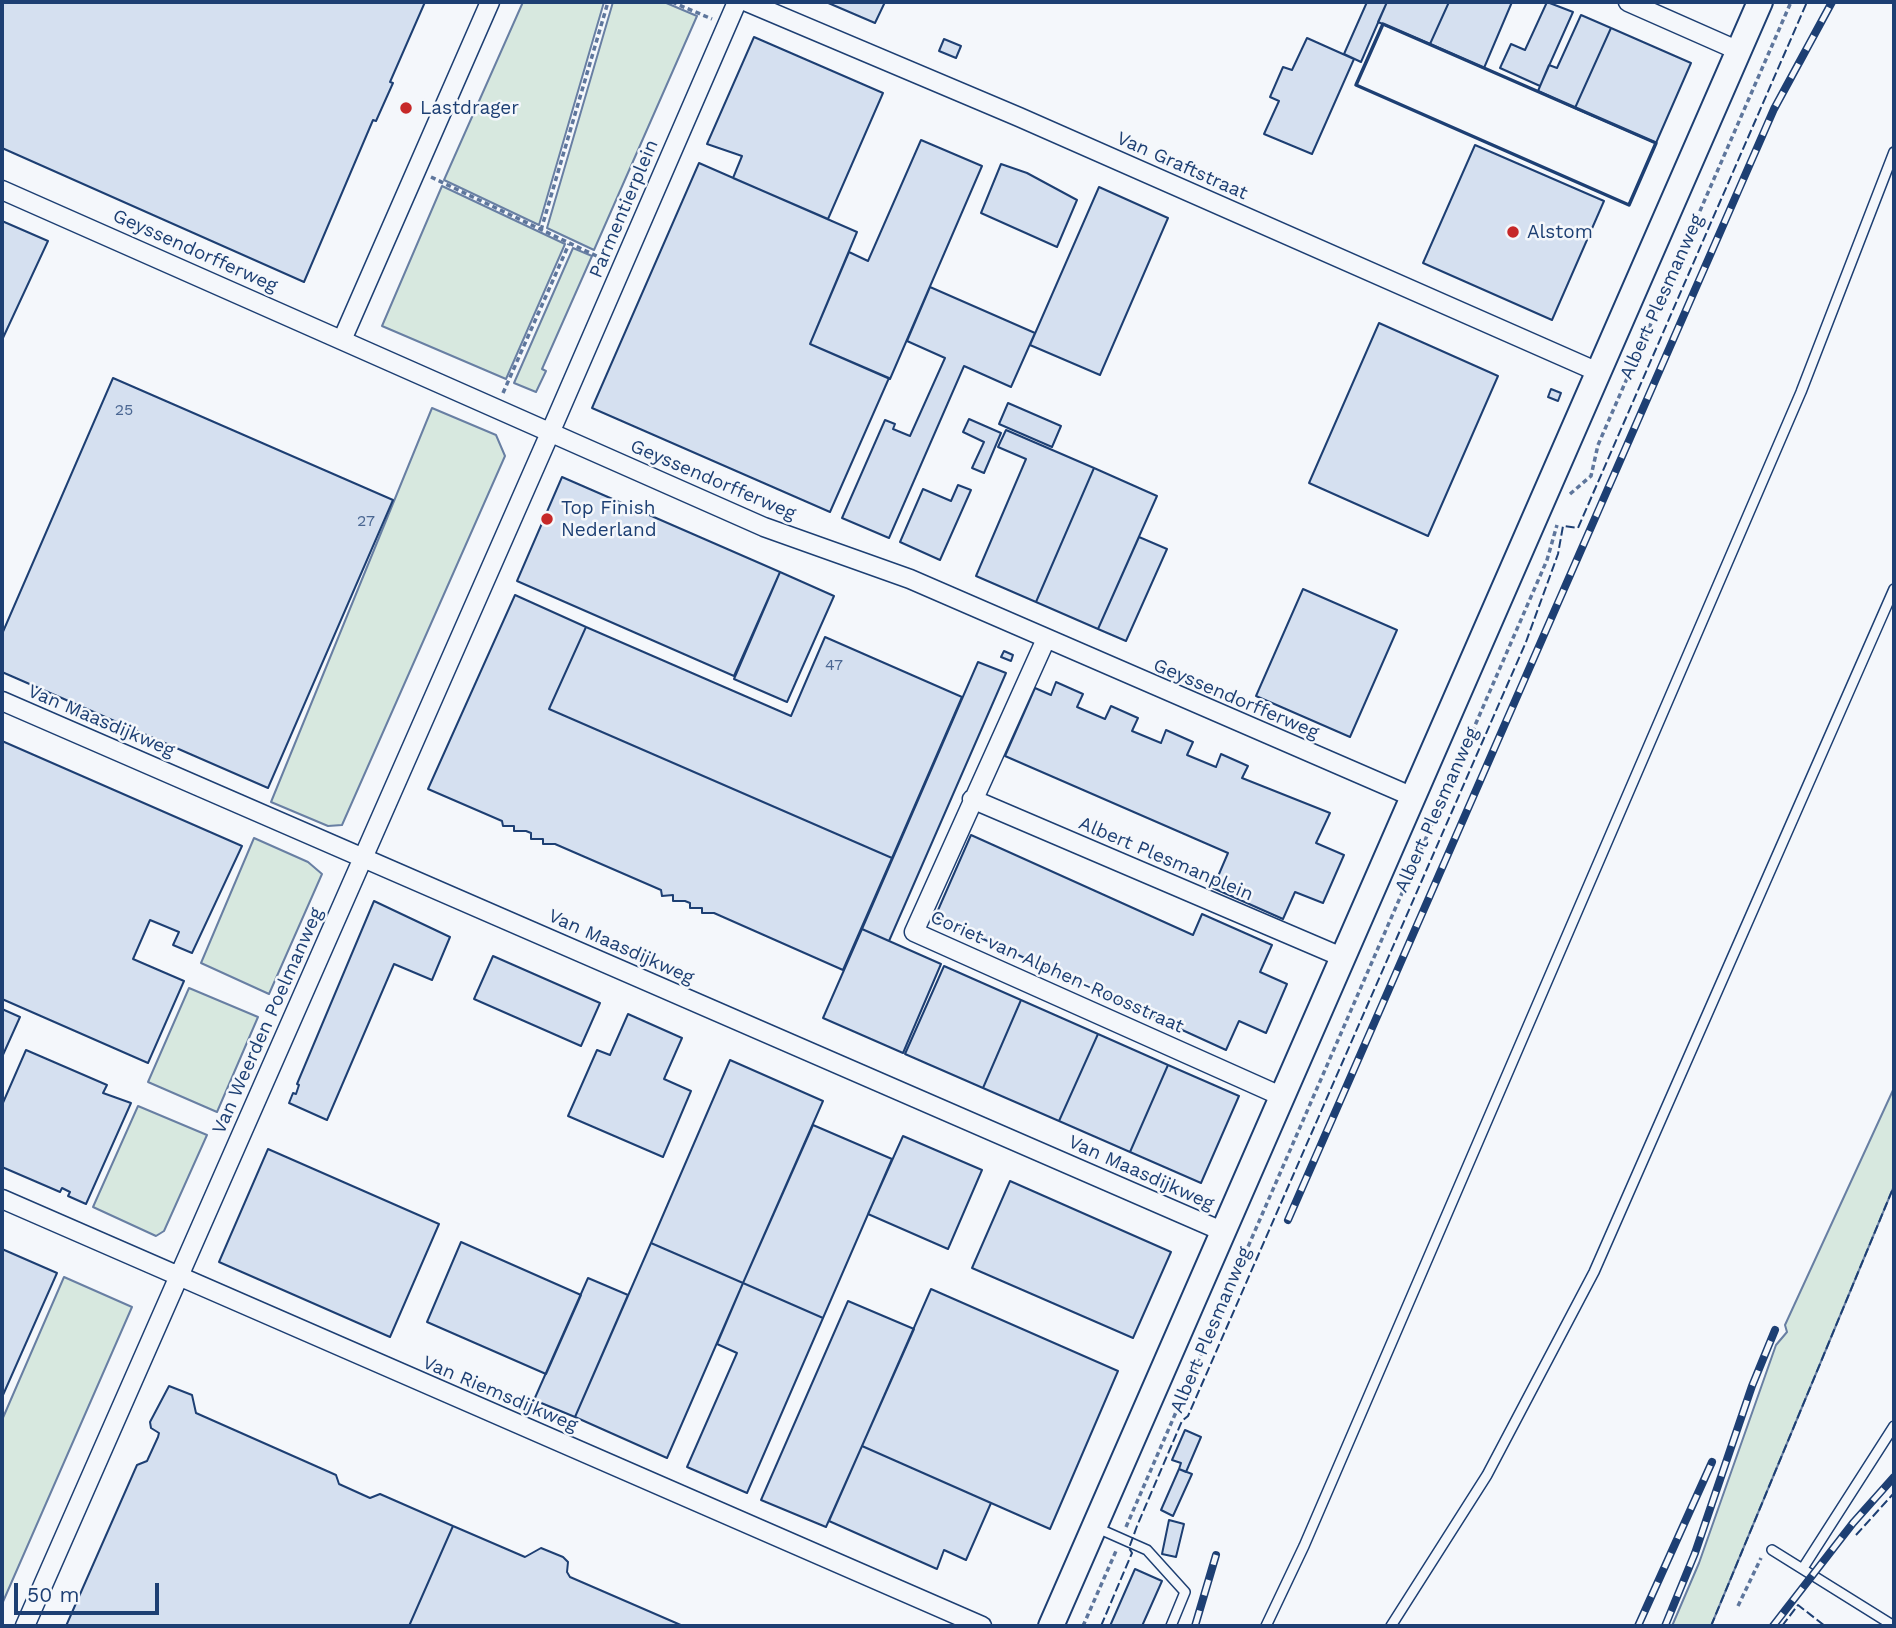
<!DOCTYPE html>
<html>
<head>
<meta charset="utf-8">
<style>
  body { margin:0 }
  #map { position:relative; width:1896px; height:1628px; overflow:hidden; background:#f4f7fb; font-family:"Work Sans",sans-serif }
  canvas { display:block }
  .frame { position:absolute; inset:0; border:4px solid #1d3f73; pointer-events:none }
  .scale { position:absolute; left:14px; top:1583px; width:145px; height:32px; box-sizing:border-box; border:4px solid #1d3f73; border-top:0; padding-left:9px; font-size:21px; line-height:24px; white-space:nowrap; color:#1d3f73; -webkit-text-stroke:5px #f4f7fb; paint-order:stroke }
</style>
</head>
<body>
<div id="map">
<canvas width="1896" height="1628"></canvas>
<div class="frame"></div>
<div class="scale">50 m</div>
</div>
<script>
const g = document.querySelector('canvas').getContext('2d');
g.lineJoin = 'round';
function paint(path, color) { g.fillStyle = color; g.fill(path, 'evenodd'); }
const poly = rows => new Path2D(rows.map(r => 'M' + r).join(''));
function stroke(path, color, width, dash) { g.strokeStyle = color; g.lineWidth = width; g.lineCap = dash ? 'butt' : 'round'; g.setLineDash(dash || []); g.stroke(path); }
function drawText(font, color, halo, rows, align = 'center') {
  g.font = font + ' "Work Sans",sans-serif'; g.lineWidth = 5; g.setLineDash([]); g.textBaseline = 'middle'; g.strokeStyle = halo; g.fillStyle = color; for (const [text, x, y, turn = 0] of rows) {
    g.save(); g.translate(x, y); g.rotate((+turn || 0) * Math.PI / 180); g.textAlign = isNaN(turn) ? turn : align; if (halo) g.strokeText(text, 0, 0); g.fillText(text, 0, 0); g.restore();
  }
}
const green = poly([
  [523,2,604,2,539,225,444,180,523,2],
  [613,2,664,2,697,16,594,250,547,228,613,2],
  [442,186,565,244,506,379,382,326,442,186],
  [573,248,592,256,542,369,546,371,536,392,514,383,573,248],
  [432,408,496,435,505,456,342,825,328,826,271,802,432,408],
  [254,838,308,862,322,874,269,994,201,963,254,838],
  [189,988,258,1017,217,1112,148,1082,189,988],
  [1894,1088,1894,1186,1711,1626,1672,1626,1699,1563,1776,1345,1787,1332,1785,1325,1894,1088],
  [138,1106,207,1135,164,1231,156,1236,93,1207,138,1106],
  [64,1277,132,1307,2,1604,2,1420,64,1277]
]);
const building = poly([
  [2,2,425,2,390,82,393,83,376,121,373,120,304,282,2,148,2,2],
  [826,2,885,2,875,23,826,2],
  [1367,2,1387,2,1361,62,1344,54,1367,2],
  [1387,2,1449,2,1430,44,1378,22,1387,2],
  [1449,2,1512,2,1484,68,1430,44,1449,2],
  [1547,2,1573,12,1540,86,1500,68,1511,44,1525,50,1547,2],
  [1581,15,1611,28,1575,108,1538,91,1549,65,1557,68,1581,15],
  [1611,28,1691,63,1656,143,1575,108,1611,28],
  [754,37,883,93,828,219,733,178,742,156,707,144,754,37],
  [1307,38,1354,59,1312,154,1264,134,1279,101,1270,97,1283,67,1292,70,1307,38],
  [944,39,961,46,956,58,939,51,944,39],
  [921,140,982,166,890,379,810,344,849,252,868,261,921,140],
  [1475,145,1604,201,1552,320,1423,263,1475,145],
  [699,163,857,232,810,344,889,378,830,512,592,408,699,163],
  [1001,164,1027,173,1077,200,1057,247,981,213,1001,164],
  [1099,187,1168,218,1100,375,1030,345,1099,187],
  [2,221,48,241,2,340,2,221],
  [930,287,1035,333,1011,387,964,366,889,538,842,518,885,420,895,424,893,429,910,436,945,358,907,341,930,287],
  [1379,323,1498,376,1428,536,1309,483,1379,323],
  [113,378,393,500,268,788,2,672,2,634,113,378],
  [1551,389,1561,393,1558,401,1548,397,1551,389],
  [1008,403,1061,426,1052,447,999,424,1008,403],
  [969,419,1001,433,984,473,972,468,984,442,963,432,969,419],
  [1006,430,1094,468,1036,602,976,576,1026,459,998,447,1006,430],
  [1094,468,1157,496,1098,629,1036,602,1094,468],
  [562,477,780,572,734,676,517,581,562,477],
  [958,485,971,490,940,560,900,542,923,489,951,501,958,485],
  [1139,537,1167,549,1126,641,1098,629,1139,537],
  [780,572,834,596,787,702,734,679,780,572],
  [1303,589,1397,630,1350,737,1256,696,1303,589],
  [515,595,586,627,549,709,892,858,843,970,714,913,702,913,702,908,690,908,690,903,685,901,673,901,673,895,662,896,661,890,555,844,543,844,543,839,531,839,531,833,526,831,514,831,514,826,503,826,502,821,428,789,515,595],
  [586,627,791,716,825,637,962,697,892,858,549,709,586,627],
  [1004,651,1013,655,1011,661,1001,657,1004,651],
  [978,662,1006,673,889,941,862,929,978,662],
  [1056,682,1083,694,1077,707,1105,719,1111,706,1138,718,1132,731,1161,743,1166,730,1193,742,1187,755,1216,767,1221,754,1248,766,1242,778,1330,813,1316,843,1344,855,1323,903,1295,892,1283,919,1213,888,1228,853,1005,756,1035,688,1051,695,1056,682],
  [2,741,242,846,192,953,173,945,179,932,150,920,133,959,184,981,148,1063,2,999,2,741],
  [971,835,1193,935,1202,914,1272,945,1260,972,1287,984,1266,1033,1239,1021,1226,1050,935,917,971,835],
  [374,901,450,937,432,980,394,964,327,1120,289,1103,293,1093,296,1094,299,1085,297,1084,374,901],
  [862,929,941,964,903,1053,823,1018,862,929],
  [493,956,600,1003,581,1046,474,999,493,956],
  [944,966,1021,1000,983,1088,905,1054,944,966],
  [1021,1000,1098,1034,1059,1121,983,1088,1021,1000],
  [2,1009,20,1017,2,1057,2,1009],
  [628,1014,682,1038,664,1079,691,1091,663,1157,568,1116,597,1050,610,1055,628,1014],
  [1098,1034,1168,1065,1130,1152,1059,1121,1098,1034],
  [26,1050,107,1085,103,1093,131,1103,86,1204,68,1196,70,1192,62,1188,60,1192,2,1167,2,1105,26,1050],
  [730,1060,823,1101,743,1283,651,1243,730,1060],
  [1168,1065,1239,1096,1201,1183,1130,1152,1168,1065],
  [813,1125,892,1159,823,1318,743,1283,813,1125],
  [903,1136,982,1170,948,1249,868,1214,903,1136],
  [268,1149,439,1224,390,1337,219,1262,268,1149],
  [1010,1181,1171,1252,1133,1338,972,1268,1010,1181],
  [461,1242,581,1295,546,1374,427,1322,461,1242],
  [651,1243,743,1283,667,1458,575,1417,651,1243],
  [2,1249,57,1273,3,1395,2,1394,2,1249],
  [588,1278,628,1295,575,1417,534,1400,588,1278],
  [743,1283,823,1318,747,1493,687,1467,737,1353,717,1344,743,1283],
  [931,1289,1118,1371,1050,1529,862,1446,931,1289],
  [848,1301,914,1329,826,1527,761,1500,848,1301],
  [169,1386,192,1395,196,1413,336,1475,339,1484,370,1498,380,1494,453,1526,409,1626,66,1626,137,1465,147,1461,158,1437,159,1433,151,1428,150,1422,169,1386],
  [1185,1430,1201,1437,1186,1472,1179,1469,1181,1463,1172,1460,1185,1430],
  [862,1446,991,1503,966,1560,944,1550,937,1569,829,1521,862,1446],
  [1179,1469,1192,1474,1173,1516,1161,1510,1179,1469],
  [1169,1520,1184,1524,1176,1557,1162,1554,1169,1520],
  [453,1526,525,1557,541,1548,563,1557,568,1562,567,1572,570,1577,683,1626,409,1626,453,1526],
  [1135,1569,1162,1581,1142,1626,1110,1626,1135,1569]
]);
const path = poly([
  [672,2,712,19],
  [431,177,607,261],
  [541,230,608,2],
  [503,393,569,244],
  [1570,494,1591,476,1598,445,1791,2],
  [1126,1527,1547,560,1557,525],
  [1738,1606,1761,1558],
  [1083,1626,1116,1551]
]);
const lane = poly([
  [1095,1527,1147,1550,1185,1592,1171,1626],
  [1772,1550,1894,1626],
  [1803,1568,1894,1426],
  [1266,1626,1304,1546,1801,392,1894,152],
  [1391,1626,1487,1475,1594,1272,1894,589]
]);
const street = poly([
  [747,2,1019,117,1598,372],
  [1628,2,1739,51],
  [2,190,764,527,910,579,1413,797],
  [342,340,490,2],
  [1046,639,914,932,1283,1097],
  [2,701,1224,1232],
  [972,799,1344,958],
  [2,1199,982,1626],
  [25,1626,550,433,737,2]
]);
const secondary = poly([
  [1051,1626,1760,2]
]);
const rail = poly([
  [1288,1220,1774,109,1832,2],
  [1195,1626,1216,1555],
  [1638,1626,1712,1462],
  [1665,1626,1695,1553,1752,1386,1775,1330],
  [1773,1626,1853,1523,1894,1477]
]);
const fence = poly([
  [1856,1535,1894,1493],
  [1101,1626,1132,1553,1129,1548,1137,1526,1182,1421,1188,1416,1526,642,1558,554,1563,526,1578,528,1807,2],
  [1711,1626,1894,1186],
  [1782,1626,1798,1605,1825,1626]
]);
const wall = poly([
  [1383,24,1656,143,1629,205,1356,85,1383,24]
]);
const markers = [
  [406,108,7,"#c62828"],
  [1513,232,7,"#c62828"],
  [547,519,7,"#c62828"]
];
const numberNames = [
  ["25",124,410],
  ["27",366,521],
  ["47",834,665]
];
const poiNames = [
  ["Lastdrager",420,108],
  ["Alstom",1527,232],
  ["Top Finish",561,508],
  ["Nederland",561,530]
];
const streetNames = [
  ["Van Graftstraat",1182,166,24],
  ["Parmentierplein",624,209,-67],
  ["Geyssendorfferweg",195,251,24],
  ["Albert Plesmanweg",1662,297,-66],
  ["Geyssendorfferweg",713,480,23],
  ["Geyssendorfferweg",1236,699,23],
  ["Van Maasdijkweg",101,721,23],
  ["Albert Plesmanweg",1437,810,-66],
  ["Albert Plesmanplein",1166,859,23],
  ["Van Maasdijkweg",621,947,24],
  ["Coriet van Alphen-Roosstraat",1057,972,24],
  ["Van Weerden Poelmanweg",268,1021,-66],
  ["Van Maasdijkweg",1141,1173,24],
  ["Albert Plesmanweg",1211,1330,-67],
  ["Van Riemsdijkweg",500,1394,23]
];
paint(green, '#d7e8df');
stroke(green, '#687fa3', 2);
paint(building, '#d5e0f0');
stroke(building, '#1d3f73', 2);
stroke(lane, '#1d3f73', 12);
stroke(street, '#1d3f73', 21);
stroke(secondary, '#1d3f73', 28);
stroke(path, '#5e769c', 3.5, [5, 3.5]);
stroke(lane, '#f4f7fb', 9);
stroke(street, '#f4f7fb', 18);
stroke(secondary, '#f4f7fb', 24);
stroke(rail, '#1d3f73', 8);
stroke(rail, '#f4f7fb', 5, [16]);
stroke(fence, '#1d3f73', 2, [9, 3.5]);
stroke(wall, '#1d3f73', 3.5);
for (const [x, y, r, color] of markers) { const dot = new Path2D(); dot.arc(x, y, r, 0, 2 * Math.PI); g.fillStyle = color; g.fill(dot); stroke(dot, '#f4f7fb', 2.5); }
drawText('16px', '#4b6792', null, numberNames);
drawText('19px', '#1d3f73', '#f4f7fb', poiNames, 'left');
drawText('19px', '#1d3f73', '#f4f7fb', streetNames);
</script>
</body>
</html>
